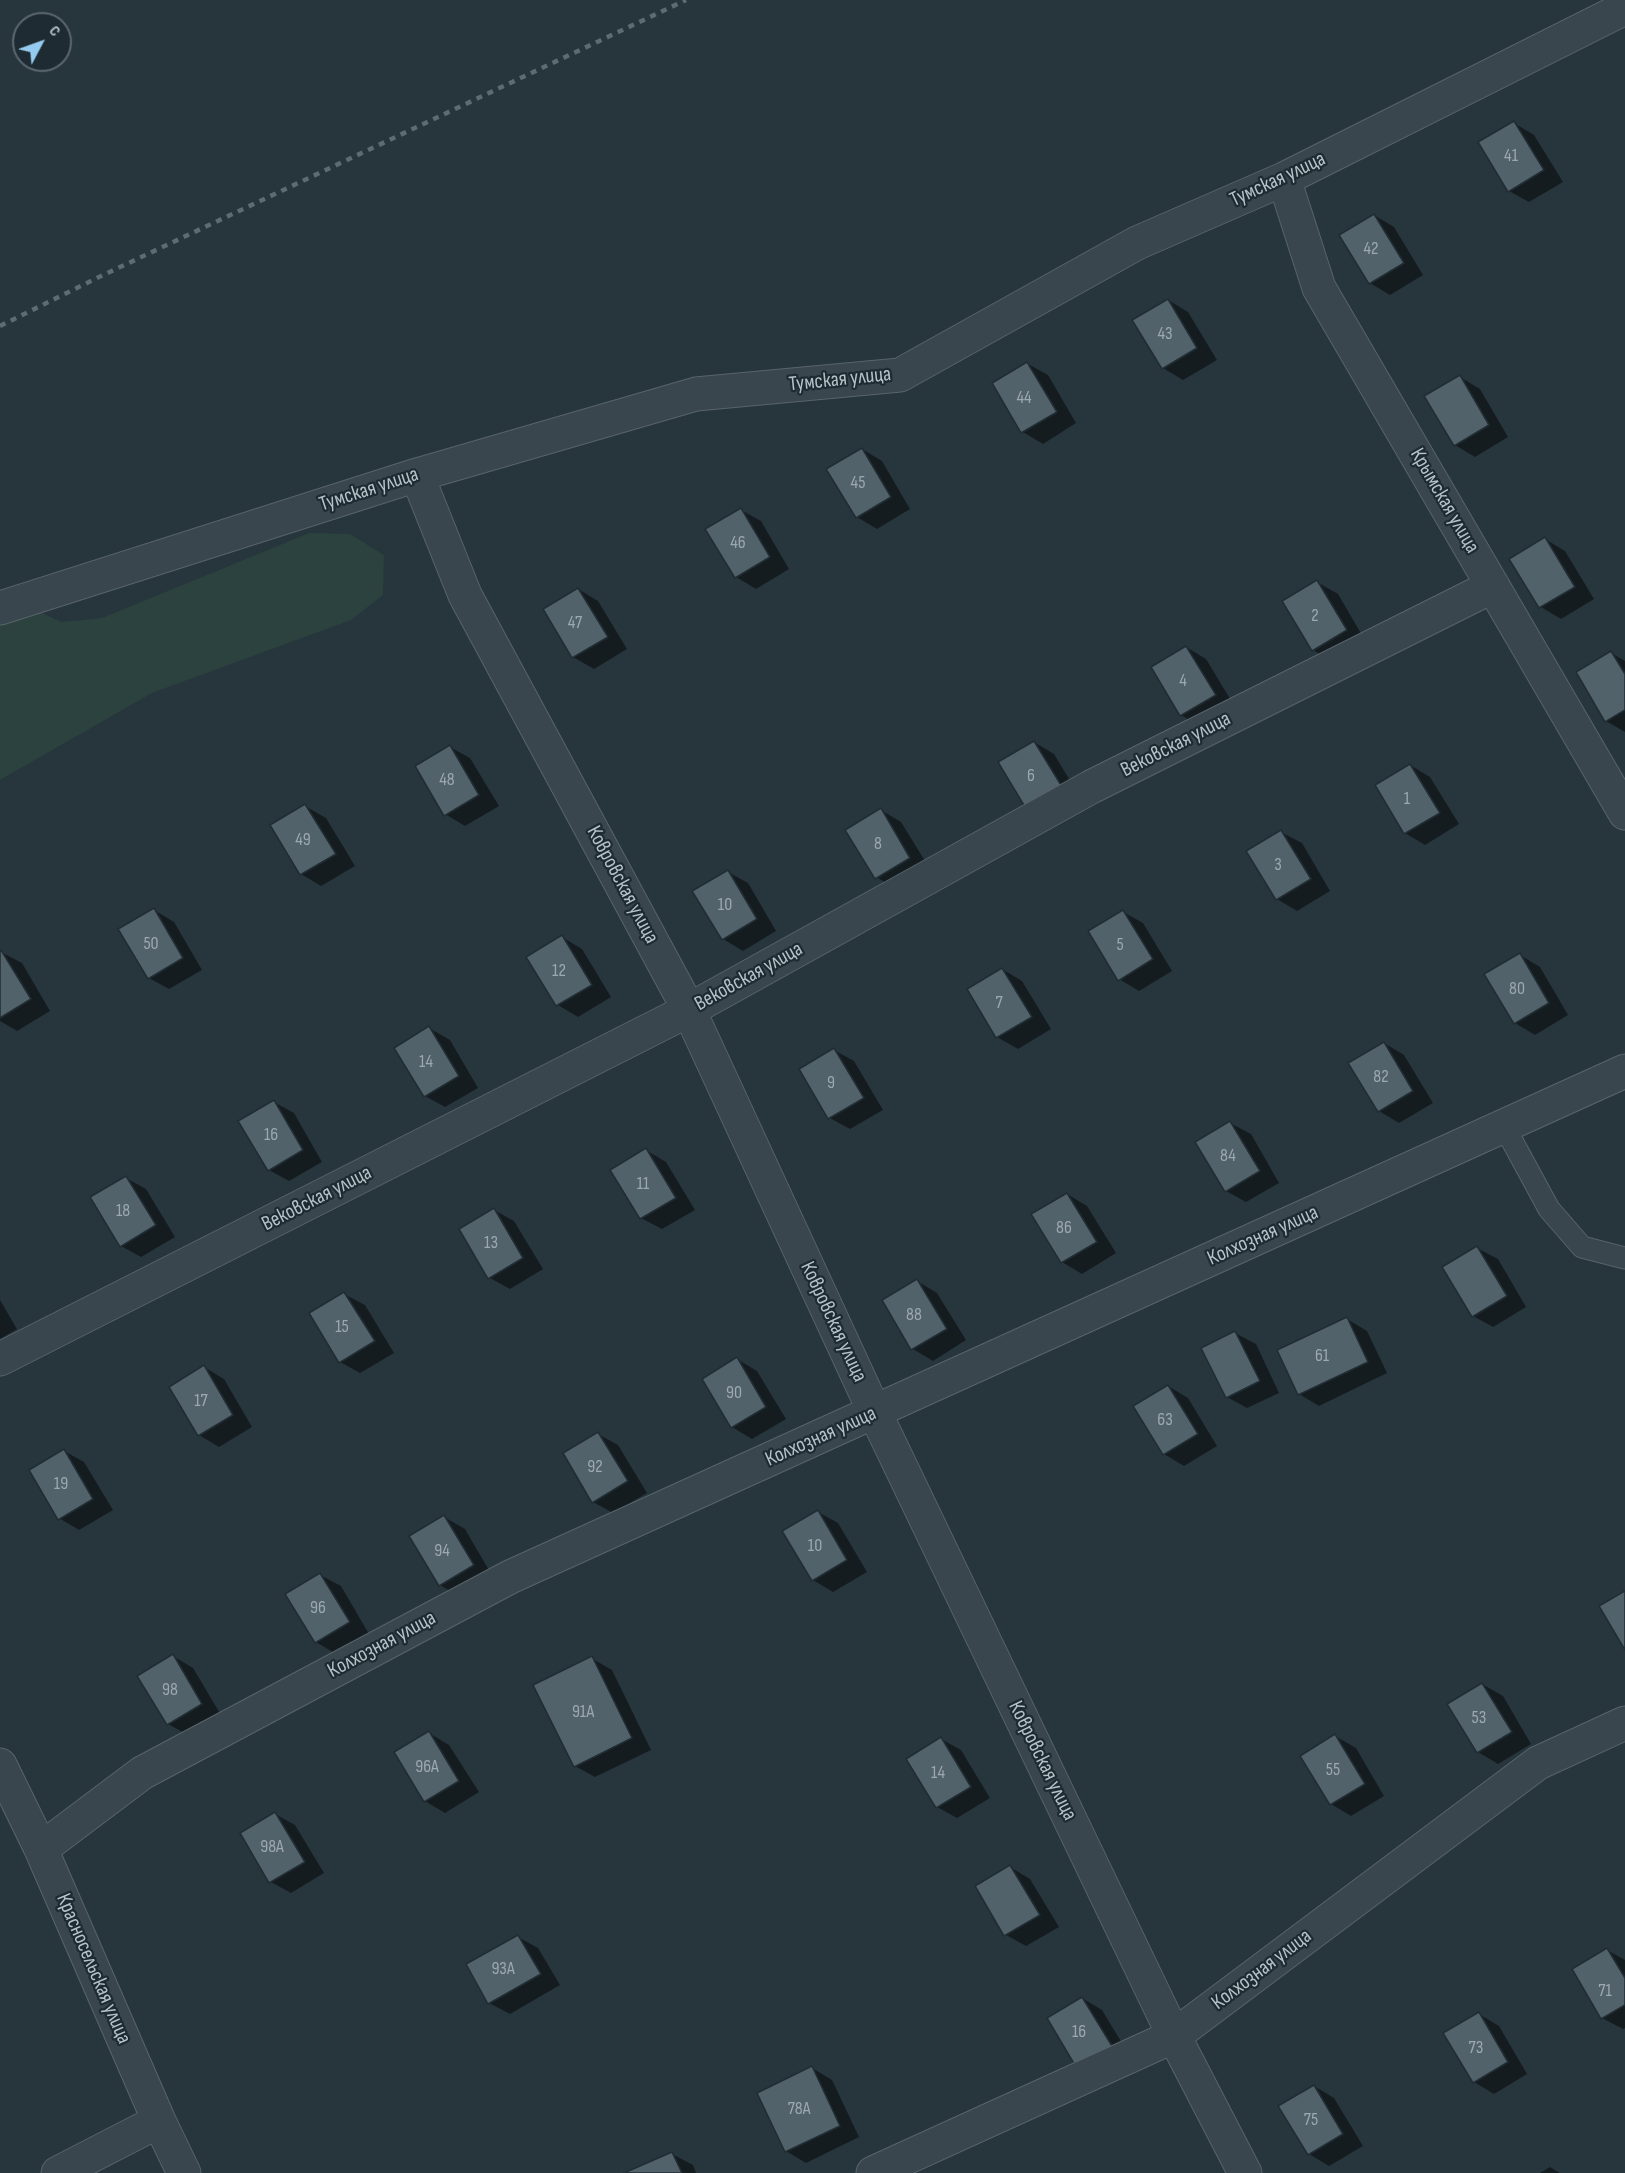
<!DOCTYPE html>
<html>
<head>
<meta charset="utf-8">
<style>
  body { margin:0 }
  #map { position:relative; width:1625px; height:2173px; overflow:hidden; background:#27353d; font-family:"Sofia Sans Condensed",sans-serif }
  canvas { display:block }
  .north { position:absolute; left:12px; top:12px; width:60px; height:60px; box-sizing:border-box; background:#1f2b32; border:2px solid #5b676e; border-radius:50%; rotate:49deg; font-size:16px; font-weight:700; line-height:24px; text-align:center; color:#b6c1c8 }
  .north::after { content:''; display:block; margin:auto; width:21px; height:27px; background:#94cbef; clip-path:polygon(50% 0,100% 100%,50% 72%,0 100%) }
</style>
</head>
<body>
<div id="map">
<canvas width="1625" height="2173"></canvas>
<div class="north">С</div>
</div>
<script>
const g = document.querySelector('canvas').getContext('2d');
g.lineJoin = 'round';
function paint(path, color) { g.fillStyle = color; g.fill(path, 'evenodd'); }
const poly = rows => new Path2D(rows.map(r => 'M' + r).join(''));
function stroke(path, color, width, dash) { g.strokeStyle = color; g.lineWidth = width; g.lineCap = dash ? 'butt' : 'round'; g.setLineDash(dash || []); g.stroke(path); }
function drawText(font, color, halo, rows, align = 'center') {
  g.font = font + ' "Sofia Sans Condensed",sans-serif'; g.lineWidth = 4.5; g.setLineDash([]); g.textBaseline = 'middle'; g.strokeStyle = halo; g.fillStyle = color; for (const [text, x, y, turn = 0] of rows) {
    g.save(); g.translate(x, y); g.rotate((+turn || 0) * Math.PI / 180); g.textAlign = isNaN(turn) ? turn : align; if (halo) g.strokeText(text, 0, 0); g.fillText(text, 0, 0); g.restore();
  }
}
const green = poly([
  [309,533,350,534,384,555,383,595,351,620,152,693,0,780,0,592,61,622,102,618]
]);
const shadow = poly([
  [1514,123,1534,135,1563,182,1529,202,1509,191],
  [1374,215,1394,227,1423,275,1390,295,1370,283],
  [1168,300,1188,312,1217,360,1183,380,1163,368,1134,321],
  [1028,364,1048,375,1076,423,1043,444,1023,432],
  [1460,377,1480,389,1508,437,1475,457,1455,445],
  [862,449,882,461,910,509,877,529,857,517],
  [741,510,761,521,789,569,756,589,736,577],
  [1545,539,1565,551,1594,599,1561,619,1541,607],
  [1317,582,1338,594,1366,642,1333,662,1313,650],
  [578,589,598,601,627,649,594,669,573,657],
  [1186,647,1206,659,1235,707,1201,727,1181,715,1153,667],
  [1611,653,1625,661,1625,732,1606,721],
  [1034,742,1054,754,1083,802,1049,822],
  [450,747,470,758,499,806,465,826,445,814],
  [1410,765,1430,777,1459,824,1425,845,1405,833],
  [305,806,326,818,355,866,321,886,301,874],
  [881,810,901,822,930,869,897,889,876,877],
  [1281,832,1302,843,1330,891,1297,911,1277,899],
  [728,872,748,883,776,931,743,951,723,939],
  [154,910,174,922,202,970,169,989,149,978],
  [1123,912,1143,923,1172,971,1139,991,1119,979],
  [562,937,582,949,611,997,578,1017,558,1005],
  [1,952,22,963,50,1011,17,1031,0,1021],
  [1520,955,1540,967,1568,1015,1535,1035,1515,1023],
  [1002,969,1022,981,1051,1029,1018,1049,997,1037,969,989],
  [429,1028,450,1040,478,1088,445,1107,425,1096],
  [1384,1043,1404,1055,1433,1103,1399,1123,1379,1111],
  [834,1050,854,1061,883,1110,850,1129,830,1118],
  [274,1102,294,1113,322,1162,289,1181,269,1170],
  [1230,1123,1251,1134,1279,1183,1246,1202,1226,1191],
  [646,1150,666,1162,695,1210,662,1229,641,1218],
  [126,1178,146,1189,175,1237,141,1257,121,1246],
  [1067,1194,1087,1206,1116,1253,1082,1274,1062,1262],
  [494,1210,514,1221,543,1269,510,1289,490,1278],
  [1477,1248,1498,1259,1526,1307,1493,1327,1473,1316],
  [917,1281,937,1293,966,1340,933,1361,913,1349],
  [344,1294,365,1305,394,1353,360,1373,340,1362],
  [0,1300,17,1329,0,1339],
  [1347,1319,1367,1331,1387,1373,1319,1406,1299,1394],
  [1235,1333,1256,1344,1279,1393,1247,1408,1227,1397],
  [737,1359,757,1371,786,1419,752,1439,732,1427],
  [204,1367,224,1379,252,1427,219,1447,199,1435],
  [1168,1386,1188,1398,1217,1446,1184,1466,1164,1454],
  [598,1434,618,1445,647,1493,613,1513,593,1502],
  [64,1451,84,1462,113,1510,79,1530,59,1518],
  [818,1512,838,1523,867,1572,833,1592,813,1580],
  [444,1517,465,1529,493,1577,460,1597,440,1585],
  [320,1575,341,1586,369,1634,336,1654,316,1642],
  [173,1656,193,1668,221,1715,188,1735,168,1724],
  [591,1658,612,1670,651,1750,595,1777,575,1766],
  [1482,1684,1503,1696,1531,1744,1498,1764,1478,1752],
  [429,1733,449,1745,479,1792,445,1813,425,1801],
  [1335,1736,1356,1748,1384,1796,1351,1816,1331,1804],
  [941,1739,961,1750,990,1798,957,1818,937,1807],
  [275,1814,295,1825,324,1873,291,1893,271,1882],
  [1010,1867,1030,1879,1059,1927,1026,1946,1006,1935],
  [518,1937,538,1948,560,1985,510,2014,489,2003],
  [1607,1950,1625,1960,1625,2028,1623,2029,1602,2018],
  [1082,1998,1102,2010,1131,2058,1077,2066],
  [1479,2014,1499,2026,1527,2074,1494,2094,1474,2082],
  [812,2068,832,2080,859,2137,806,2163,786,2151],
  [1314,2086,1334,2098,1363,2146,1329,2166,1309,2154],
  [672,2154,693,2165,696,2173,628,2173],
  [1550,2167,1560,2173,1540,2173]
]);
const building = poly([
  [1514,121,1544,170,1508,192,1478,142,1514,121],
  [1374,214,1404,263,1369,284,1339,235,1374,214],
  [1168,299,1197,348,1162,369,1132,320,1168,299],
  [1027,362,1057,412,1021,433,992,383,1027,362],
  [1460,375,1489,425,1454,446,1424,396,1460,375],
  [862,448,891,497,856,518,826,469,862,448],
  [741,508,770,557,735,578,705,529,741,508],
  [1545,537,1575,587,1539,608,1509,559,1545,537],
  [1317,580,1347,630,1312,651,1282,601,1317,580],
  [578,588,608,637,572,658,543,609,578,588],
  [1186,646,1216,695,1180,716,1151,667,1186,646],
  [1611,651,1625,674,1625,710,1605,722,1576,672,1611,651],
  [1034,741,1064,790,1028,812,998,762,1034,741],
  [450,745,479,795,444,816,415,766,450,745],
  [1410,764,1440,813,1404,834,1375,785,1410,764],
  [305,804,336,854,300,875,270,825,305,804],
  [881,808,910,858,875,879,845,830,881,808],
  [1281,830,1311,879,1276,900,1246,851,1281,830],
  [728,870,757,919,722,940,692,891,728,870],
  [154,908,183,958,148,979,118,929,154,908],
  [1123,910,1153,959,1118,981,1088,931,1123,910],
  [562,935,592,985,556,1006,526,957,562,935],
  [1,950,31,999,0,1018,0,951,1,950],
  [1520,953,1549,1003,1514,1024,1484,974,1520,953],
  [1002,968,1032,1017,996,1038,967,989,1002,968],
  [429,1026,459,1076,424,1097,394,1048,429,1026],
  [1384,1042,1413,1091,1378,1112,1348,1063,1384,1042],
  [834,1048,864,1098,828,1119,799,1069,834,1048],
  [274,1100,303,1150,268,1171,238,1121,274,1100],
  [1230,1121,1260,1171,1225,1192,1195,1142,1230,1121],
  [646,1148,676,1198,640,1219,610,1170,646,1148],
  [126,1176,156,1225,120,1247,90,1197,126,1176],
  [1067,1193,1097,1242,1061,1263,1031,1214,1067,1193],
  [494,1208,523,1258,488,1279,459,1229,494,1208],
  [1477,1246,1507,1296,1472,1317,1442,1267,1477,1246],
  [917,1279,947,1329,911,1350,882,1300,917,1279],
  [344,1292,375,1341,339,1363,309,1313,344,1292],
  [1347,1317,1368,1362,1298,1395,1277,1350,1347,1317],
  [1235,1331,1260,1381,1226,1398,1201,1348,1235,1331],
  [737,1357,766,1407,731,1428,702,1379,737,1357],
  [204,1365,233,1415,198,1436,169,1387,204,1365],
  [1168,1385,1198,1434,1163,1455,1133,1406,1168,1385],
  [598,1432,628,1481,592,1503,563,1453,598,1432],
  [64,1449,93,1499,58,1520,29,1470,64,1449],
  [818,1510,847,1560,812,1581,782,1531,818,1510],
  [444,1515,474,1565,439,1586,409,1536,444,1515],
  [320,1573,350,1622,315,1643,285,1594,320,1573],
  [1625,1591,1625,1650,1599,1606,1625,1591],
  [173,1654,202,1704,167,1725,137,1676,173,1654],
  [592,1656,632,1738,574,1767,533,1685,592,1656],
  [1482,1683,1512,1732,1477,1753,1447,1704,1482,1683],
  [429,1731,459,1781,424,1802,394,1752,429,1731],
  [1335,1734,1365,1784,1330,1805,1300,1756,1335,1734],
  [941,1737,971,1787,936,1808,906,1759,941,1737],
  [275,1812,305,1862,269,1883,240,1833,275,1812],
  [1010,1865,1040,1915,1004,1936,975,1886,1010,1865],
  [518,1935,541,1974,488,2004,466,1964,518,1935],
  [1607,1948,1625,1978,1625,2005,1601,2019,1572,1969,1607,1948],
  [1082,1997,1112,2046,1076,2067,1047,2018,1082,1997],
  [1479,2012,1508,2062,1473,2083,1443,2033,1479,2012],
  [812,2066,840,2126,785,2152,757,2093,812,2066],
  [1314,2085,1343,2134,1308,2155,1278,2106,1314,2085],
  [672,2152,682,2173,624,2173,672,2152]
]);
const service = poly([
  [1504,1126,1549,1209,1582,1247,1625,1258]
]);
const minor = poly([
  [1284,179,1319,288,1625,813],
  [417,475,465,595,689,1010,875,1413,1174,2036,1245,2173],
  [0,608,417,475,696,394,900,375,1137,243,1284,179,1625,8],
  [0,1359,689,1010,1091,787,1493,586],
  [0,1765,41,1849,159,2121,184,2173],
  [41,1849,142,1773,510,1577,1625,1071],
  [58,2173,159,2121],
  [873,2173,1174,2036,1538,1763,1625,1723]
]);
const rail = poly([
  [0,326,99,277,686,0]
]);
const numberNames = [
  ["41",1511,156],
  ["42",1371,249],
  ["43",1165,334],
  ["44",1024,398],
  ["45",858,483],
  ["46",738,543],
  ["2",1315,616],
  ["47",575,623],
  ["4",1183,681],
  ["6",1031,776],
  ["48",447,780],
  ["1",1407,799],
  ["49",303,840],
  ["8",878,844],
  ["3",1278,865],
  ["10",725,905],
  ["50",151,944],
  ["5",1120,945],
  ["12",559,971],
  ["80",1517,989],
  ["7",999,1003],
  ["14",426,1062],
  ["82",1381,1077],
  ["9",831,1083],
  ["16",271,1135],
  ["84",1228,1156],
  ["11",643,1184],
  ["18",123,1211],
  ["86",1064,1228],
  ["13",491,1243],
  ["88",914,1315],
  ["15",342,1327],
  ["61",1322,1356],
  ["90",734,1393],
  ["17",201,1401],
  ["63",1165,1420],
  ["92",595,1467],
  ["19",61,1484],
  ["10",815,1546],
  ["94",442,1551],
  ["96",318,1608],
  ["98",170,1690],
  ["91А",583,1712],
  ["53",1479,1718],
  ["96А",427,1767],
  ["55",1333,1770],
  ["14",938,1773],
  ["98А",272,1847],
  ["93А",503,1969],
  ["71",1605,1991],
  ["16",1079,2032],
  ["73",1476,2048],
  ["78А",799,2109],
  ["75",1311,2120]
];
const streetNames = [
  ["Тумская улица",1278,180,-25],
  ["Тумская улица",840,380,-6],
  ["Тумская улица",369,490,-18],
  ["Крымская улица",1444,501,60],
  ["Вековская улица",1176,745,-27],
  ["Ковровская улица",622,885,62],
  ["Вековская улица",749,977,-29],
  ["Вековская улица",317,1199,-27],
  ["Колхозная улица",1263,1236,-24],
  ["Ковровская улица",833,1322,65],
  ["Колхозная улица",821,1437,-24],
  ["Колхозная улица",382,1645,-28],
  ["Ковровская улица",1042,1761,64],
  ["Красносельская улица",93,1969,67],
  ["Колхозная улица",1262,1970,-37]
];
paint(green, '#2b423e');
paint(shadow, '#0007');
paint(building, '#52626a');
stroke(building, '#212d34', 1.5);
stroke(service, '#58646b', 23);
stroke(minor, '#58646b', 35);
stroke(service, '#3a464d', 21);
stroke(minor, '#3a464d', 33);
stroke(rail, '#5d6b73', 4.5, [6, 6]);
drawText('18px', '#9da9b0', null, numberNames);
drawText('21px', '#b6c1c8', '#1f2b32', streetNames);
</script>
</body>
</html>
